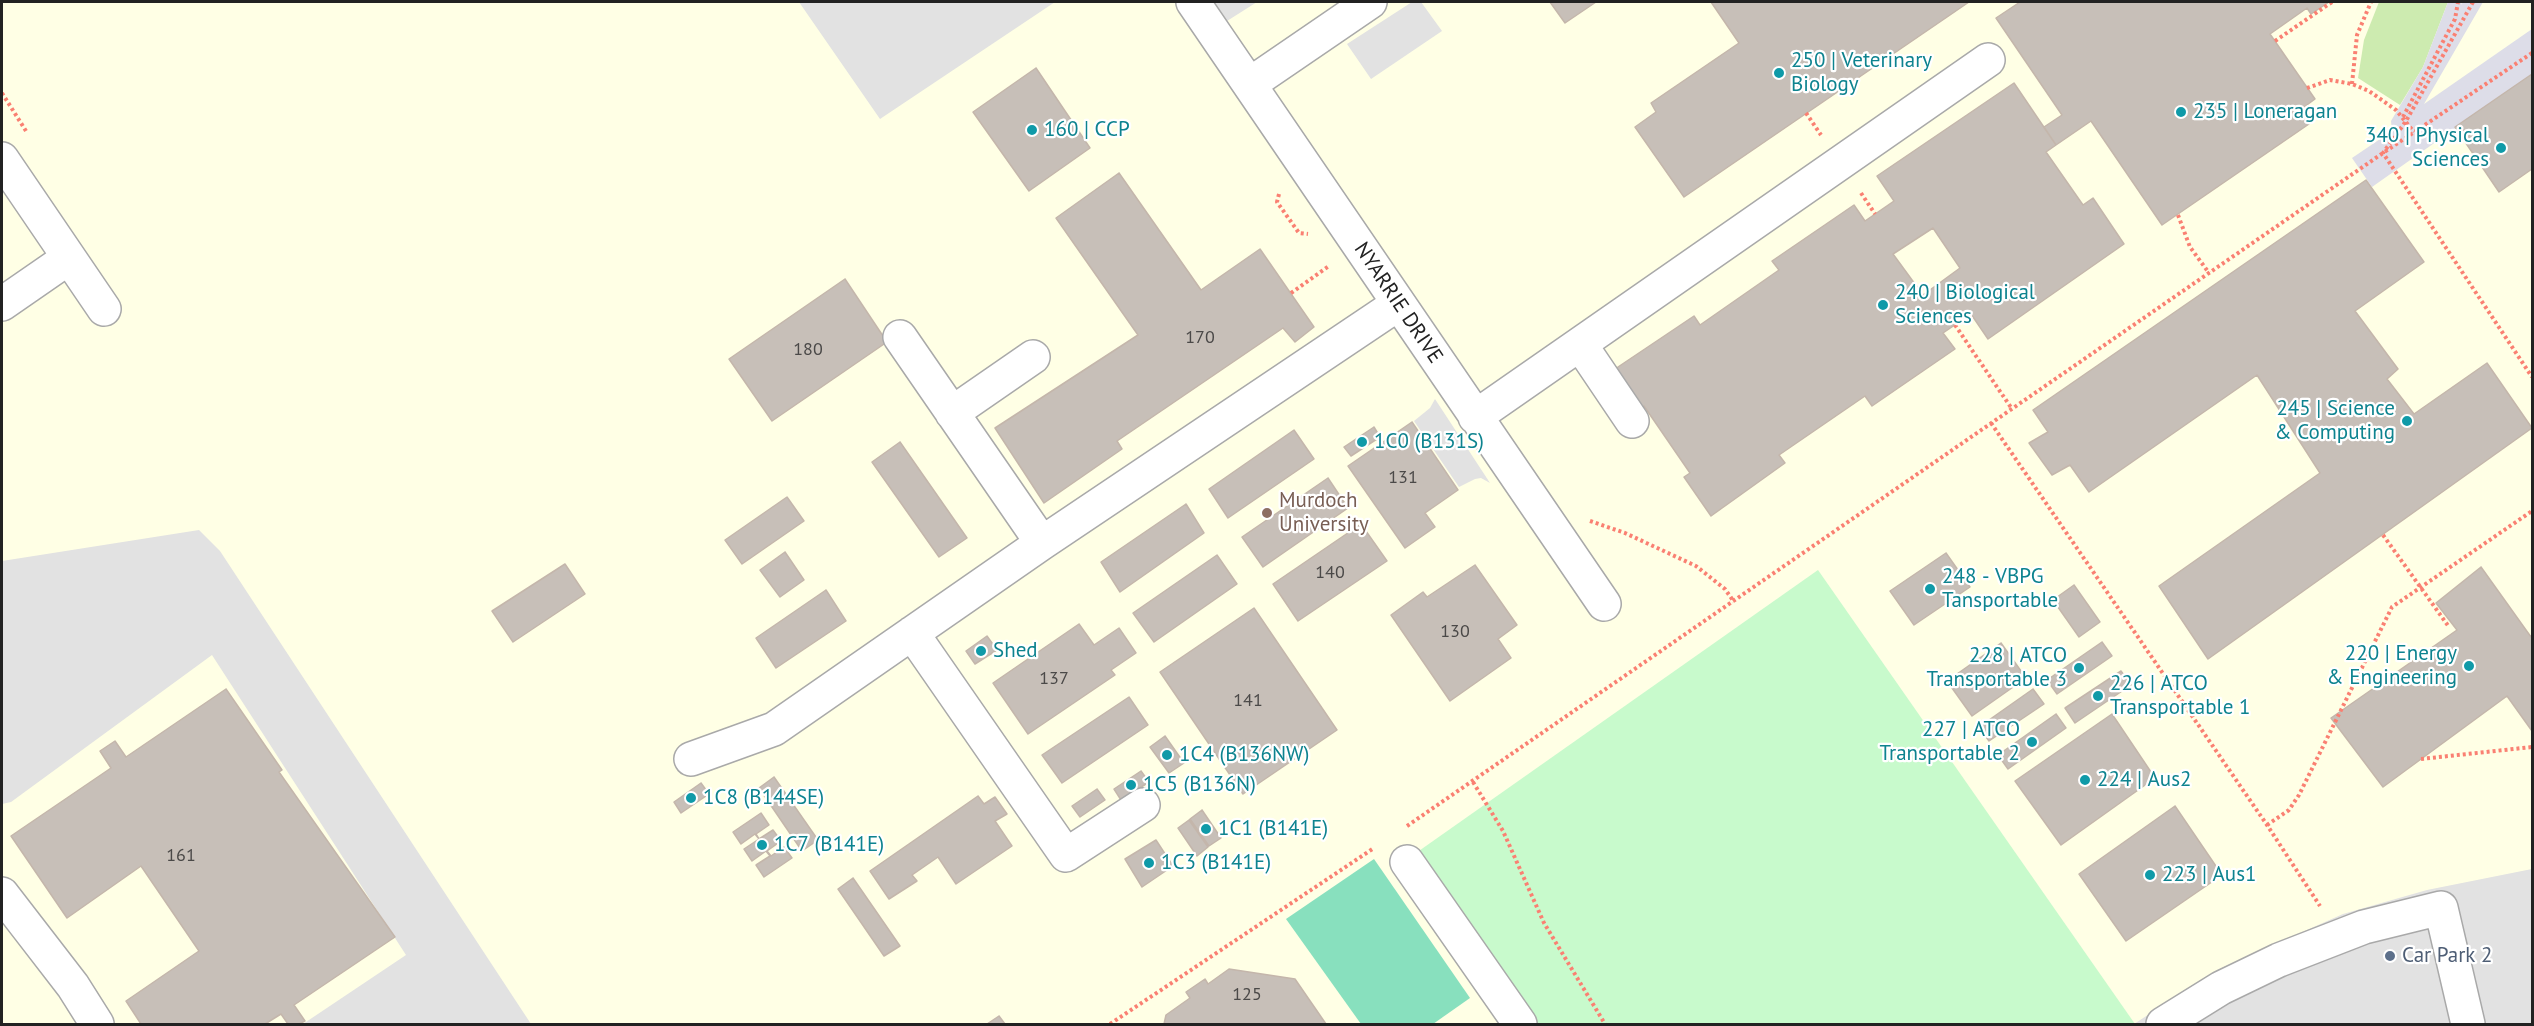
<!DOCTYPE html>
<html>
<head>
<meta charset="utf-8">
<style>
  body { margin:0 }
  #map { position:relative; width:2534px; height:1026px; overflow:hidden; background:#f2efe9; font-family:"PT Sans",sans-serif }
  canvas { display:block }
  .frame { position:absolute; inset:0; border:3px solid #222; pointer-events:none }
</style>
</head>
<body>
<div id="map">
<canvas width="2534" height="1026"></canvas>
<div class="frame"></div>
</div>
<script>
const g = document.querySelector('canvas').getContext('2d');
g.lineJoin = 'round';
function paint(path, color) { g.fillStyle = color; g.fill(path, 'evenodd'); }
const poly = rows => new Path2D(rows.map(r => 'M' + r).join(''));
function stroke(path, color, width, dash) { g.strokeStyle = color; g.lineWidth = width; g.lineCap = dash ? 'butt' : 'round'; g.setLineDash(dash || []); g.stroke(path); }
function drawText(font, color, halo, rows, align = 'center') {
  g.font = font + ' "PT Sans",sans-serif'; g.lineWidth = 4.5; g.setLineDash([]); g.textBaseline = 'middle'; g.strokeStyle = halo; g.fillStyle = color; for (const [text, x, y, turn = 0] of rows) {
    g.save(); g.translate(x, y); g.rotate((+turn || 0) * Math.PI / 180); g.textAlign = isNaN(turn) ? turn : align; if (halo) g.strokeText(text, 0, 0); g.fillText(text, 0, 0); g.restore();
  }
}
const education = poly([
  [2,2,2532,2,2532,1024,2,1024]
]);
const grass = poly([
  [2379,2,2448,2,2423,67,2400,105,2358,78,2364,40]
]);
const park = poly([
  [1818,570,2135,1024,1538,1024,1416,853]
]);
const pitch = poly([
  [1374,859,1470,998,1433,1024,1361,1024,1286,919]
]);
const parking = poly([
  [799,2,1055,2,880,119],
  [1214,2,1257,2,1227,21],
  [1412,2,1421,2,1442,31,1371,79,1347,44],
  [1435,399,1490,483,1481,478,1475,479,1459,487,1414,421,1430,408],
  [199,530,220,551,531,1024,303,1024,406,955,212,655,11,802,2,804,2,561],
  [2532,869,2532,1024,2134,1024,2217,970,2343,914,2427,890]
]);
const plaza = poly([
  [2448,2,2462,2,2461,5,2463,2,2483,2,2424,104,2532,29,2532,74,2372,187,2352,158,2392,131,2391,121,2423,67]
]);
const building = poly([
  [1550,2,1596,2,1565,23,1550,2],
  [1711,2,1969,2,1684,197,1635,127,1656,112,1651,103,1739,43,1711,2],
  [2020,2,2329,2,2311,14,2307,8,2270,34,2315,99,2300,110,2309,124,2162,225,2091,121,2056,145,2044,127,2062,115,1996,18,2020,2],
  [1036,68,1090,148,1029,191,973,112,1036,68],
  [2532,74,2532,169,2499,192,2455,127,2532,74],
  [2014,83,2056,145,2046,152,2083,205,2093,198,2124,244,1988,339,1971,314,1943,333,1955,349,1872,406,1865,396,1779,455,1785,463,1711,516,1684,477,1690,473,1644,406,1639,410,1612,371,1694,316,1700,325,1779,270,1772,261,1854,205,1865,221,1894,201,1877,176,2014,83],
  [1933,228,1960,268,1923,295,1893,254,1933,228],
  [1119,173,1201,290,1260,249,1314,327,1295,342,1283,328,1117,441,1122,449,1044,503,995,428,1138,335,1056,218,1119,173],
  [2366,180,2424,262,2355,311,2398,369,2387,379,2414,414,2487,363,2532,428,2208,659,2159,586,2320,473,2257,375,2089,492,2070,465,2052,475,2029,443,2048,432,2033,410,2366,180],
  [845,279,887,342,772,421,729,359,845,279],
  [1412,422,1458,490,1425,513,1435,527,1405,548,1348,466,1412,422],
  [1374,427,1380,437,1351,456,1344,447,1374,427],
  [1294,430,1314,459,1228,518,1209,489,1294,430],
  [900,442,967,538,939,557,872,462,900,442],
  [1328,478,1348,508,1263,567,1242,537,1328,478],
  [787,497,804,521,742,564,725,540,787,497],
  [1186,504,1204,533,1120,592,1101,562,1186,504],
  [1361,524,1387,561,1298,621,1273,584,1361,524],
  [785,552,804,580,780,597,760,570,785,552],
  [1946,553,1970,587,1914,625,1890,591,1946,553],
  [1217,555,1237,584,1154,642,1133,613,1217,555],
  [565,564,585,594,513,642,492,611,565,564],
  [1475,565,1517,625,1498,639,1511,658,1450,701,1391,615,1423,592,1427,597,1475,565],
  [2481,567,2531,637,2532,635,2532,731,2507,696,2383,787,2331,718,2457,630,2436,603,2481,567],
  [2074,585,2100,622,2079,637,2053,600,2074,585],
  [826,590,846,621,776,668,756,638,826,590],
  [1254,608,1337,730,1243,794,1160,672,1254,608],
  [1079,624,1094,645,1119,628,1136,653,1111,670,1115,675,1028,734,993,683,1079,624],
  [987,636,997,650,975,664,966,651,987,636],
  [2102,642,2112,656,2057,694,2047,680,2102,642],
  [2001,643,2026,678,1972,716,1947,681,2001,643],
  [2121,671,2131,685,2075,723,2065,708,2121,671],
  [226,689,282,770,279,772,395,937,294,1005,305,1021,299,1024,288,1024,281,1014,265,1024,141,1024,126,1001,199,951,141,866,67,918,11,836,111,768,100,751,115,741,126,757,226,689],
  [2033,689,2044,704,1989,741,1979,727,2033,689],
  [1129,697,1148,725,1062,783,1042,755,1129,697],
  [2056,714,2066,728,2008,769,1998,755,2056,714],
  [2112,714,2155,778,2061,845,2015,781,2112,714],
  [1165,736,1184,763,1169,773,1150,747,1165,736],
  [1141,771,1149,782,1121,800,1114,789,1141,771],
  [774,777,818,840,802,851,759,788,774,777],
  [701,783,709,794,681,813,674,802,701,783],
  [1097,789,1105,800,1080,817,1072,806,1097,789],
  [978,796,984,804,995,797,1007,814,995,821,1012,846,956,884,938,857,912,875,917,881,889,899,870,871,978,796],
  [2175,806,2222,875,2126,941,2079,874,2175,806],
  [1202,810,1221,838,1209,846,1190,819,1202,810],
  [761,813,769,825,756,834,759,839,773,830,781,841,767,851,771,856,784,847,792,858,764,877,756,865,770,856,766,851,752,861,744,849,759,839,755,834,741,844,733,832,761,813],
  [1189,820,1208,847,1197,856,1178,828,1189,820],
  [1156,840,1173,866,1142,887,1125,859,1156,840],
  [853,878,900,946,884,956,838,889,853,878],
  [1229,969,1295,979,1326,1024,1164,1024,1166,1015,1190,998,1186,992,1205,979,1208,984,1229,969],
  [999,1016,1005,1024,987,1024,999,1016]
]);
const path = poly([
  [2473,2,2406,121,2383,153,2532,377],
  [2275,41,2332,2],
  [2352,84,2357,35,2371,2],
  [2307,88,2330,80,2352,84,2369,91,2396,110,2414,132],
  [2,93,26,131],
  [1806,113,1821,135],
  [2403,117,2455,19,2458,2],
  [1861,193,1875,214],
  [1279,194,1277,202,1299,233,1308,234],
  [2178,215,2190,247,2209,273],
  [1291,293,1329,266],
  [1955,325,2012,409],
  [1991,423,2267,825,2320,906],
  [1590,521,1625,533,1696,566,1725,589,1734,602],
  [2383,535,2449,627],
  [2421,759,2532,747],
  [1473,782,1503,831,1544,923,1605,1024],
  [2267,825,2289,810,2299,795,2392,607,2532,511],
  [1407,826,2383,153,2532,53],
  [1110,1024,1374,848]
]);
const minor = poly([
  [1193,2,1604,604],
  [1250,84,1370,2],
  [2,159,104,309],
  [2,304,67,259],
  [900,337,1042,543],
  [1580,344,1632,421],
  [952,413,1033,357],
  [1475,417,1988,60],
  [912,633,1066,855,1143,805],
  [691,759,774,729,1042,543,1398,304],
  [1407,862,1520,1024],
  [2,894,73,986,97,1024],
  [2163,1024,2221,988,2279,960,2364,927,2441,908,2468,1024]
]);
const markers = [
  [1779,73,6,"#0f9aa8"],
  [2181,112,6,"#0f9aa8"],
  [1032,130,6,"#0f9aa8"],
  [2501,148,6,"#0f9aa8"],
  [1883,305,6,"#0f9aa8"],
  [2407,421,6,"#0f9aa8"],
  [1362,442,6,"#0f9aa8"],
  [1267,513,6,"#8d6e63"],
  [1930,589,6,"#0f9aa8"],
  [981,651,6,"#0f9aa8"],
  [2469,666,6,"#0f9aa8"],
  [2079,668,6,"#0f9aa8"],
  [2098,696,6,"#0f9aa8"],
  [2032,742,6,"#0f9aa8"],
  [1167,755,6,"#0f9aa8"],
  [2085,780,6,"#0f9aa8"],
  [1131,785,6,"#0f9aa8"],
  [691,798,6,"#0f9aa8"],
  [1206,829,6,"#0f9aa8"],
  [762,845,6,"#0f9aa8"],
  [1149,863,6,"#0f9aa8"],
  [2150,875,6,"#0f9aa8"],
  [2390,956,6,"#5c6f8a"]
];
const numberNames = [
  ["170",1200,338],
  ["180",808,350],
  ["131",1403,478],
  ["140",1330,573],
  ["130",1455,632],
  ["137",1054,679],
  ["141",1248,701],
  ["161",181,856],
  ["125",1247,995]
];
const cultureNames = [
  ["250 | Veterinary",1791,61],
  ["Biology",1791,85],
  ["235 | Loneragan",2193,112],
  ["160 | CCP",1044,130],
  ["340 | Physical",2489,136,"right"],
  ["Sciences",2489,160,"right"],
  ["240 | Biological",1895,293],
  ["Sciences",1895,317],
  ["245 | Science",2395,409,"right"],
  ["& Computing",2395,433,"right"],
  ["1C0 (B131S)",1374,442],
  ["248 - VBPG",1942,577],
  ["Tansportable",1942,601],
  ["Shed",993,651],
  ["220 | Energy",2457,654,"right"],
  ["& Engineering",2457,678,"right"],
  ["228 | ATCO",2067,656,"right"],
  ["Transportable 3",2067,680,"right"],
  ["226 | ATCO",2110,684],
  ["Transportable 1",2110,708],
  ["227 | ATCO",2020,730,"right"],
  ["Transportable 2",2020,754,"right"],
  ["1C4 (B136NW)",1179,755],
  ["224 | Aus2",2097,780],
  ["1C5 (B136N)",1143,785],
  ["1C8 (B144SE)",703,798],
  ["1C1 (B141E)",1218,829],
  ["1C7 (B141E)",774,845],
  ["1C3 (B141E)",1161,863],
  ["223 | Aus1",2162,875]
];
const streetNames = [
  ["NYARRIE DRIVE",1398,303,56]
];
const educationNames = [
  ["Murdoch",1279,501],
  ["University",1279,525]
];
const serviceNames = [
  ["Car Park 2",2402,956]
];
paint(education, '#ffffe5');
paint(grass, '#cdebb0');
paint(park, '#c8facc');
paint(pitch, '#88e0be');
paint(parking, '#e2e2e2');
paint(plaza, '#dddde8');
paint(building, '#c7bfb8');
stroke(building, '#c4b6ab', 1.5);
stroke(minor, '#a9a9a9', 36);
stroke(path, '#fa8072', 4, [3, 3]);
stroke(minor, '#fff', 33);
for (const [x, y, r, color] of markers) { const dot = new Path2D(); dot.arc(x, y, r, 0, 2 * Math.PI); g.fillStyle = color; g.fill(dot); stroke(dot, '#fff', 2); }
drawText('18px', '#4b4948', null, numberNames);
drawText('21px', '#0d838f', '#fff', cultureNames, 'left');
drawText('21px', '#222', '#fff', streetNames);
drawText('21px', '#785e54', '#fff', educationNames, 'left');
drawText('21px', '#4e5e75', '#fff', serviceNames, 'left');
</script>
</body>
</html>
